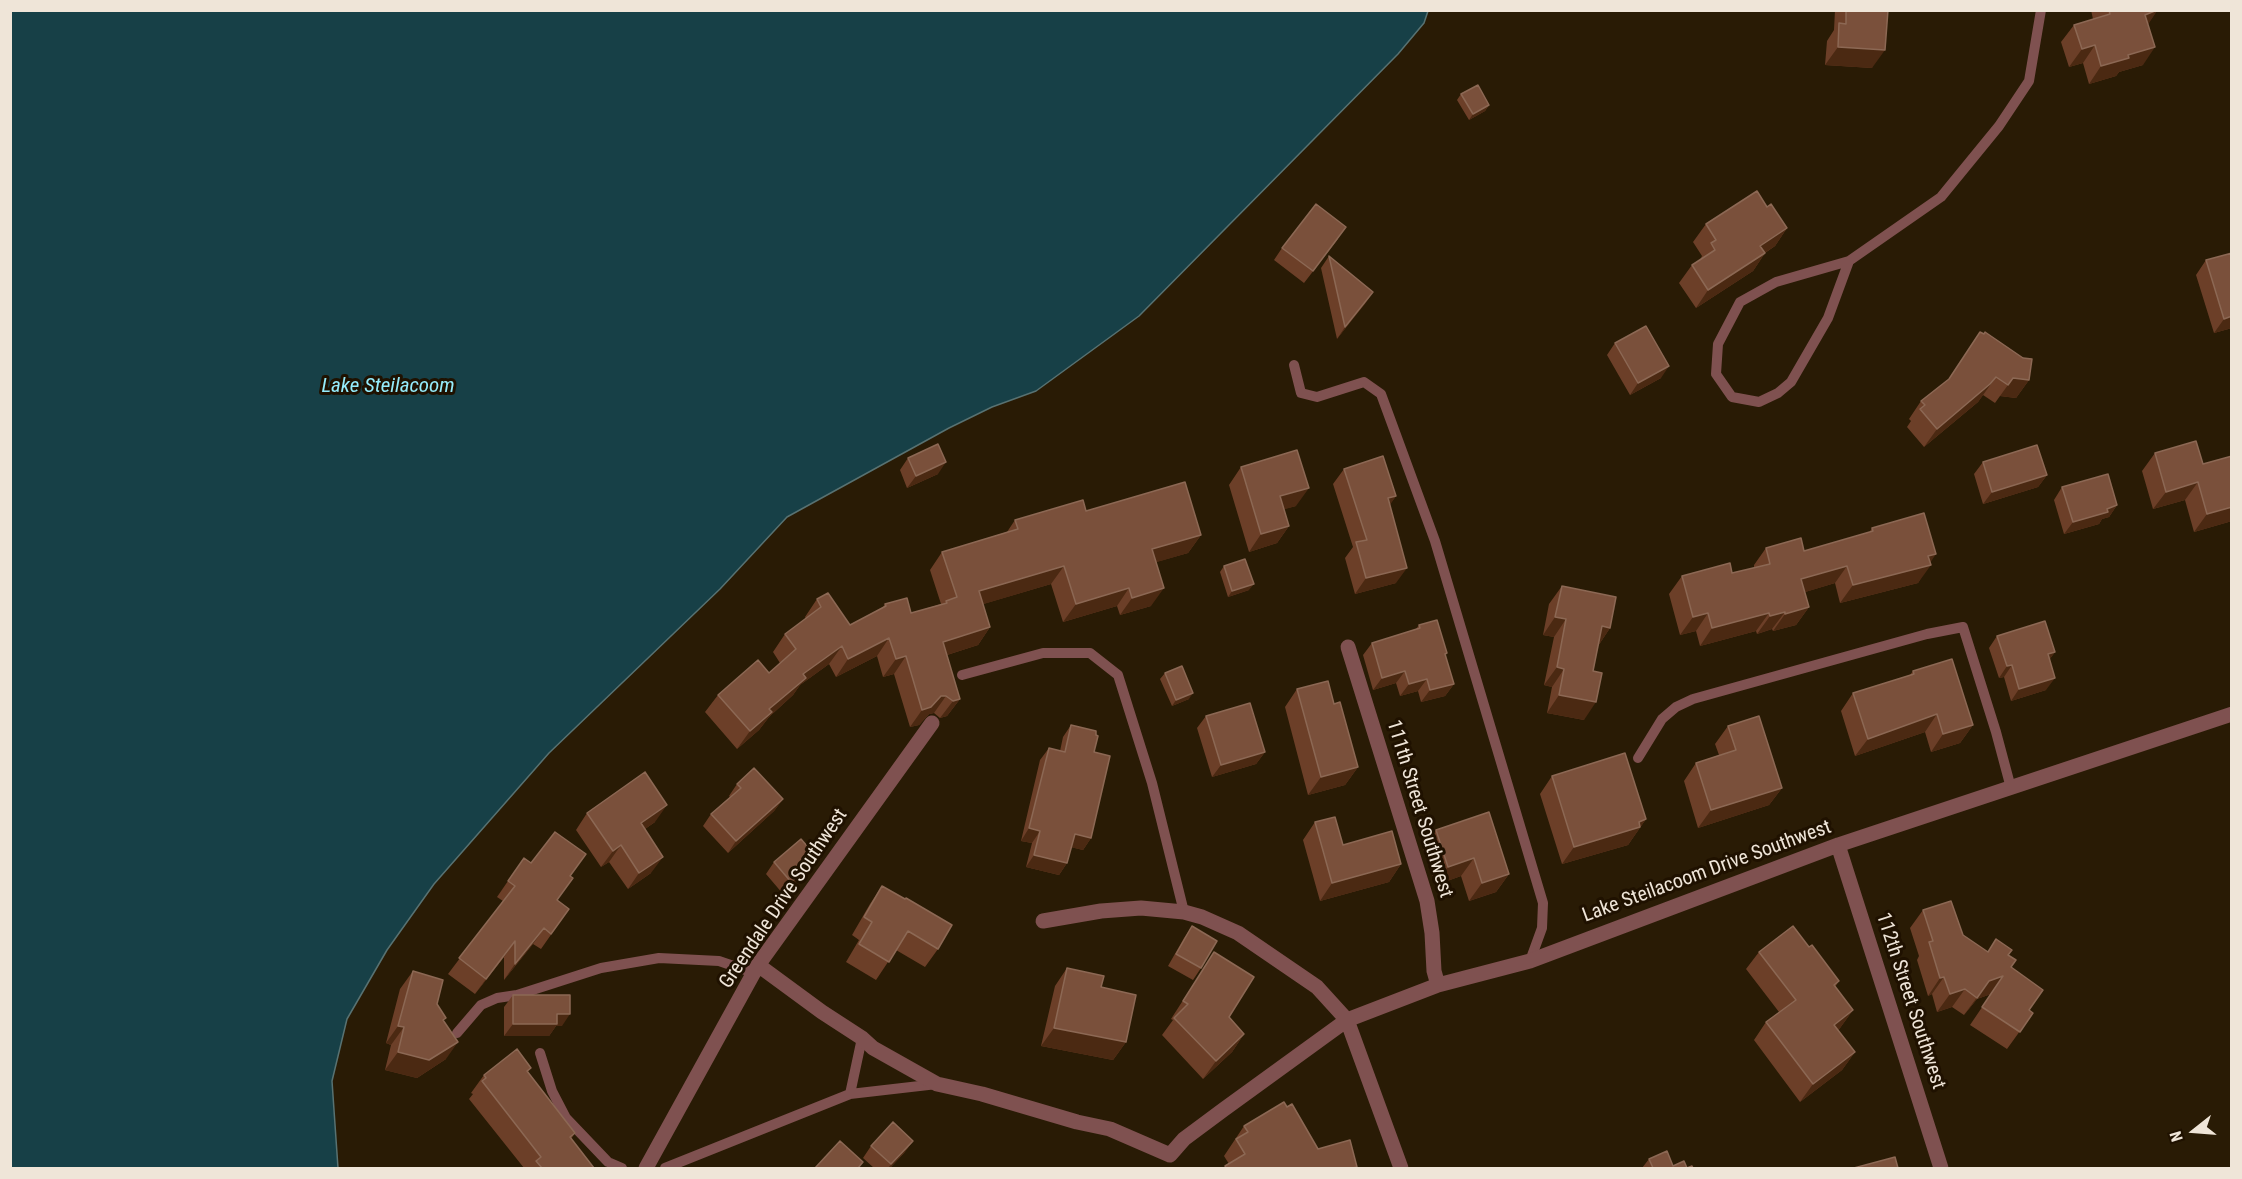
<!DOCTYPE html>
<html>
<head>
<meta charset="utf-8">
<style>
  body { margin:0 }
  #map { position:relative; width:2242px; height:1179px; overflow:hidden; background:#291b05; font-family:"Roboto Condensed",sans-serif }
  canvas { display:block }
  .frame { position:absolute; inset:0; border:12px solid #efe5d8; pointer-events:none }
  .north { position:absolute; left:2164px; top:1101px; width:60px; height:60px; -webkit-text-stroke:4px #1f1100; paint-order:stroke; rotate:253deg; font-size:16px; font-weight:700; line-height:24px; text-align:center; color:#efe5d8 }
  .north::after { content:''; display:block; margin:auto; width:21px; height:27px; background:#efe5d8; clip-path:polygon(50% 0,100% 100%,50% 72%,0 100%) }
</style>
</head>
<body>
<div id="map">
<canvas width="2242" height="1179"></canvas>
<div class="frame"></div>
<div class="north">N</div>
</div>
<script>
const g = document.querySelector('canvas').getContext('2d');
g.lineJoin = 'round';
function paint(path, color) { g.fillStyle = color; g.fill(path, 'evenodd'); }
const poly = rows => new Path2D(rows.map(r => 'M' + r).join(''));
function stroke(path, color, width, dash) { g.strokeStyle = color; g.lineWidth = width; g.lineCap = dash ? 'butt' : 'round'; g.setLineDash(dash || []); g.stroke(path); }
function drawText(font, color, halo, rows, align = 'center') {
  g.font = font + ' "Roboto Condensed",sans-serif'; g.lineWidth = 6; g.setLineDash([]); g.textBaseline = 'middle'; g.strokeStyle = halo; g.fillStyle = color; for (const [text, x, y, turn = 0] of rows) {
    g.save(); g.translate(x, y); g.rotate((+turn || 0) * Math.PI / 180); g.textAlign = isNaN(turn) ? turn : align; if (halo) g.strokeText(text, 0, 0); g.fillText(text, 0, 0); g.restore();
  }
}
const water = poly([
  [10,11,11,10,1428,11,1424,23,1398,54,1139,316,1036,391,992,407,949,428,787,517,720,589,549,753,434,884,387,950,347,1019,332,1081,338,1168,11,1168,10,11]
]);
const service = poly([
  [1849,261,1828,318,1791,382,1778,393,1759,402,1732,397,1716,374,1718,344,1740,302,1776,282,1849,261,1941,197,1999,126,2029,81,2041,10],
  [1294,365,1301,393,1317,397,1364,382,1381,394,1435,541,1543,903,1542,928,1530,961],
  [962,675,1043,653,1090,653,1118,675,1152,783,1184,912],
  [1638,758,1662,719,1676,707,1693,699,1927,634,1963,627,1996,732,2011,788],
  [457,1033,481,1005,497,998,517,995,601,968,659,958,719,961,754,973],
  [540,1053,552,1091,566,1118,608,1162,622,1168],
  [850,1094,862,1038],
  [665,1168,850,1094,937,1084]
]);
const minor = poly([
  [1348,647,1427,901,1432,933,1434,971,1438,985],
  [1838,845,1941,1168],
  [1043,921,1101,911,1141,908,1184,912,1202,917,1238,933,1317,987,1347,1020,1401,1168],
  [758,965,822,1012,862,1038,873,1048,937,1084,982,1094,1077,1122,1110,1129,1170,1155],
  [1170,1155,1184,1139,1223,1110,1347,1020,1438,985,1530,961,1838,845,2232,714],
  [646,1168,758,965,932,723]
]);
const wall = poly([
  [1835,10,1888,10,1872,68,1825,65,1827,41,1834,30],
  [2091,10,2157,10,2148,24,2143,65,2119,72,2116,76,2089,84,2083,63,2069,67,2061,42,2074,25,2093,19],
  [1461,94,1489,105,1485,111,1469,120,1457,100],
  [1767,207,1787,228,1775,246,1765,253,1753,271,1696,308,1679,283,1692,265,1700,260,1702,256,1693,242,1706,224],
  [1338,239,1304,283,1274,260,1282,248],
  [1329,256,1373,292,1337,339,1321,268],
  [2206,260,2232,328,2214,333,2196,275],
  [1980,332,2029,380,2016,398,2000,396,1995,403,1983,395,1978,402,1924,447,1907,427,1911,421,1909,419,1921,401,1948,380],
  [1615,343,1661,378,1630,395,1607,355],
  [2155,453,2203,464,2232,456,2232,521,2194,532,2185,500,2153,509,2142,471],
  [908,458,938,474,907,488,900,470],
  [1983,462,2047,475,2038,487,1983,504,1974,474],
  [1241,467,1296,506,1284,509,1289,526,1277,543,1249,552,1229,485],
  [1344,469,1396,496,1390,504,1396,583,1355,594,1345,558,1353,547,1333,484],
  [2062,487,2117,505,2109,517,2102,519,2099,524,2064,534,2054,500],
  [1086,511,1201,535,1188,553,1156,562,1151,606,1120,615,1117,606,1063,622,1051,584,983,604,990,627,978,645,947,655,960,699,947,716,940,718,934,713,929,714,919,725,910,727,894,674,883,677,877,656,836,677,829,664,800,685,793,695,769,717,759,730,737,749,705,712,718,695,769,673,780,663,773,652,785,634,806,619,805,617,817,599,850,625,883,607,885,604,911,613,941,604,930,570,942,552,1007,532,1015,520],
  [1872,528,1930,563,1918,583,1840,603,1835,583,1805,592,1809,607,1796,625,1773,631,1772,629,1757,634,1756,631,1700,646,1696,631,1680,635,1669,594,1682,576,1732,573,1754,568,1754,565,1766,548,1804,551,1869,533],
  [1224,566,1249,590,1228,597,1220,572],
  [1562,586,1610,628,1598,646,1584,720,1547,713,1552,687,1544,685,1554,637,1543,635,1549,604],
  [1419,625,1447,653,1445,656,1454,684,1445,696,1421,702,1418,691,1400,696,1396,683,1373,690,1363,655,1372,643,1416,629],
  [1997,636,2055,652,2049,660,2046,690,2011,701,2004,677,1999,678,1989,648],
  [1913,671,1973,725,1960,743,1931,752,1925,732,1855,756,1841,711,1853,693,1910,675],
  [1165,673,1189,699,1172,706,1160,679],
  [1297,689,1334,704,1358,767,1345,785,1308,795,1285,707],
  [1206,716,1265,752,1256,764,1212,777,1197,728],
  [1071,725,1094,752,1091,838,1083,850,1071,847,1067,863,1059,875,1026,867,1032,843,1021,841,1040,760,1049,748,1060,751,1063,737],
  [1728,726,1782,788,1769,805,1698,828,1684,781,1696,763,1719,755,1715,744],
  [1552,776,1646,819,1628,845,1562,864,1540,794],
  [737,784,783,799,774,811,728,853,703,826,711,814,730,797,729,796],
  [587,813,655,822,645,829,651,873,628,889,609,862,601,867,576,830],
  [1315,822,1343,845,1401,864,1389,882,1320,901,1303,840],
  [1436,830,1509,874,1496,892,1469,901,1461,876,1436,885,1423,848],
  [813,853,806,863,809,866,801,878,783,894,766,874,774,862],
  [531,863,570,876,557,901,569,909,541,949,533,944,504,980,504,957,475,994,448,974,503,901,497,897,508,881],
  [882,886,938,949,925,967,896,950,876,980,846,962,859,940,852,935,870,904],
  [1923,910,1988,952,1996,939,2009,955,2011,967,2029,1010,2033,1013,2007,1049,1970,1025,1991,994,1977,999,1964,1015,1952,1007,1937,1012,1932,994,1928,996,1917,960,1919,956,1910,928],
  [1192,926,1201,968,1193,980,1168,966,1184,938],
  [1809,947,1839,981,1835,987,1853,1010,1840,1028,1838,1030,1855,1052,1842,1070,1800,1102,1754,1040,1766,1022,1779,1012,1746,969,1759,952],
  [1214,952,1229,1017,1244,1034,1232,1052,1203,1079,1162,1035,1173,1020,1171,1019],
  [1067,968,1101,987,1126,1042,1113,1060,1041,1046,1055,986],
  [413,971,437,1004,444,1021,446,1059,417,1078,385,1070,391,1045,386,1043,400,989],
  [513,995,562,1026,556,1026,549,1036,504,1036,504,1007],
  [531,1068,528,1072,575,1133,571,1139,594,1168,524,1168,469,1099,473,1094,471,1093,484,1075],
  [1287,1107,1318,1149,1356,1168,1223,1168,1229,1164,1224,1156,1244,1126],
  [913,1141,904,1153,890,1168,874,1168,863,1158,871,1146],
  [1649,1159,1653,1168,1642,1168]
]);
const shadedWall = poly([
  [2157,11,2145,29,2145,15],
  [2095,45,2083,63,2069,67,2082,49],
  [1838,47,1885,50,1872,68,1825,65],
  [2155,47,2143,65,2119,72,2116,76,2089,84,2101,66,2128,55],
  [1489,105,1485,111,1469,120,1473,114],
  [1787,228,1775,246,1748,264,1760,246],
  [1765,253,1753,271,1696,308,1708,290],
  [1373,292,1365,304,1337,339,1345,327],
  [2232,316,2232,328,2214,333,2224,319],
  [1669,366,1661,378,1630,395,1638,383],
  [1996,377,1978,402,1924,447,1937,429],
  [2013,378,2029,380,2016,398,2000,396],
  [946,462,938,474,907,488,916,476],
  [2047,475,2038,487,1983,504,1992,492],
  [2198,482,2185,500,2153,509,2166,492],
  [1309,488,1296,506,1268,514,1280,496],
  [1396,496,1385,512,1388,498],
  [2117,505,2109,517,2102,519,2099,524,2064,534,2073,522],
  [2232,507,2232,521,2194,532,2207,514],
  [1289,526,1277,543,1249,552,1261,534],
  [1201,535,1188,553,1140,567,1152,549],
  [1936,554,1928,566,1931,565,1918,583,1840,603,1853,585,1928,556],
  [1064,566,1051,584,967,609,979,591],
  [1847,566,1835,583,1789,597,1801,579],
  [1407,568,1396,583,1355,594,1366,578],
  [1254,584,1249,590,1228,597,1232,591],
  [1129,588,1117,606,1063,622,1076,604],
  [1164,588,1151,606,1120,615,1132,598],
  [1809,607,1796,625,1773,631,1785,614],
  [1785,612,1772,629,1757,634,1770,616],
  [1708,613,1696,631,1680,635,1693,617],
  [1769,613,1756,631,1700,646,1712,628],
  [1555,617,1566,619,1554,637,1543,635],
  [1602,626,1610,628,1598,646],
  [990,627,978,645,931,660,943,642],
  [889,638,877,656,836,677,848,659],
  [842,646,829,664,800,685,793,695,769,717,759,730,737,749,750,731,769,709,803,674],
  [2055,652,2046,664,2048,654],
  [906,656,894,674,883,677,896,659],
  [2012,665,2004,677,1999,678,2007,666],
  [1557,667,1564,669,1552,687,1544,685],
  [1405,671,1396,683,1373,690,1382,678],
  [2055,678,2046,690,2011,701,2019,689],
  [1427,679,1418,691,1400,696,1409,684],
  [1454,684,1445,696,1421,702,1430,690],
  [1193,693,1189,699,1172,706,1176,700],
  [1559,695,1596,702,1584,720,1547,713],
  [941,696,946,696,934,713,929,714,919,725,910,727,922,710],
  [960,699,947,716,940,718,953,701],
  [1937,714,1925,732,1855,756,1868,739],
  [1973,725,1960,743,1931,752,1943,734],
  [1265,752,1256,764,1212,777,1221,765],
  [1358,767,1345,785,1308,795,1321,777],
  [1782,788,1769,805,1698,828,1711,810],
  [783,799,774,811,728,853,736,841],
  [667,805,655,822,629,840,641,823],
  [1646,819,1628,845,1562,864,1574,847],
  [1029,828,1040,831,1032,843,1021,841],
  [1075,834,1091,838,1083,850,1066,846],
  [621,845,609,862,601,867,613,851],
  [1034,855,1067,863,1059,875,1026,867],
  [663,857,651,873,628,889,639,873],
  [1474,858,1461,876,1436,885,1448,867],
  [1401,864,1389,882,1320,901,1332,883],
  [809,866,801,878,783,894,791,882],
  [1509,874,1496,892,1469,901,1482,883],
  [544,928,533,944,504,980,515,964],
  [515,941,504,957,475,994,486,979],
  [2003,976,1991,994,1977,999,1964,1015,1989,981],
  [1944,977,1932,994,1928,996,1940,978],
  [1965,989,1952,1007,1937,1012,1950,994],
  [1853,1010,1840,1028,1821,1042,1834,1025],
  [557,1014,570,1014,562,1026,556,1026,549,1036,504,1036,513,1024],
  [398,1026,404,1027,391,1045,386,1043],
  [1054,1028,1126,1042,1113,1060,1041,1046],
  [1244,1034,1232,1052,1203,1079,1216,1061],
  [458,1042,446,1059,417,1078,385,1070,398,1052],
  [1855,1052,1842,1070,1800,1102,1813,1084],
  [913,1141,904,1153,890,1168,888,1168]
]);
const building = poly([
  [1846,10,1888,10,1885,50,1838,47,1839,23,1846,24,1846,10],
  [2109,10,2157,10,2145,15,2155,47,2128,55,2129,58,2101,66,2095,45,2082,49,2074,25,2110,14,2109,10],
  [1478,85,1489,105,1473,114,1461,94,1478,85],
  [1757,191,1767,207,1771,204,1787,228,1760,246,1765,253,1708,290,1692,265,1715,250,1711,243,1716,240,1706,224,1757,191],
  [1316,204,1346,227,1313,271,1282,248,1316,204],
  [2232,253,2232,316,2224,319,2206,260,2232,253],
  [1329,256,1373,292,1345,327,1329,256],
  [1646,326,1669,366,1638,383,1615,343,1646,326],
  [1980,332,1984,334,1985,332,2023,358,2032,359,2029,380,2013,378,2008,385,1996,377,1990,384,1937,429,1920,409,1925,405,1921,401,1949,379,1980,332],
  [2196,441,2203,464,2232,456,2232,507,2207,514,2198,482,2166,492,2155,453,2196,441],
  [938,444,946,462,916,476,908,458,938,444],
  [2037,445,2047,475,1992,492,1983,462,2037,445],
  [1297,450,1309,488,1280,496,1289,526,1261,534,1241,467,1297,450],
  [1383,456,1396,496,1388,498,1407,568,1366,578,1356,542,1367,540,1344,469,1383,456],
  [2108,474,2117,505,2107,509,2108,512,2073,522,2062,487,2108,474],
  [1185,482,1201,535,1152,549,1164,588,1132,598,1129,588,1076,604,1064,566,979,591,990,627,943,642,960,699,953,701,946,696,941,696,931,707,922,710,906,656,896,659,889,638,848,659,842,646,803,674,806,678,769,709,772,712,750,731,718,695,758,660,769,673,796,649,785,634,821,607,817,599,828,593,850,625,886,606,885,604,907,598,911,613,947,603,946,601,957,597,942,552,1018,529,1015,520,1083,500,1086,511,1185,482],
  [1924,513,1936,554,1928,556,1931,565,1853,585,1847,566,1801,579,1809,607,1785,614,1785,612,1770,616,1769,613,1712,628,1708,613,1693,617,1682,576,1730,563,1732,573,1770,564,1766,548,1801,538,1804,551,1873,531,1872,528,1924,513],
  [1245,559,1254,584,1232,591,1224,566,1245,559],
  [1562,586,1616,597,1610,628,1602,626,1593,671,1602,673,1596,702,1559,695,1564,669,1557,667,1566,619,1555,617,1562,586],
  [1437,620,1447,653,1445,654,1454,684,1430,690,1427,679,1409,684,1405,671,1382,678,1372,643,1420,628,1419,625,1437,620],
  [2045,621,2055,652,2048,654,2055,678,2019,689,2012,665,2007,666,1997,636,2045,621],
  [1952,659,1973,725,1943,734,1937,714,1868,739,1853,693,1914,674,1913,671,1952,659],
  [1182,666,1193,693,1176,700,1165,673,1182,666],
  [1328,681,1334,704,1340,702,1358,767,1321,777,1297,689,1328,681],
  [1250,703,1265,752,1221,765,1206,716,1250,703],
  [1759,716,1782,788,1711,810,1696,763,1736,750,1728,726,1759,716],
  [1071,725,1096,731,1096,735,1098,736,1094,752,1110,756,1091,838,1075,834,1067,863,1034,855,1040,831,1029,828,1049,748,1065,752,1071,725],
  [1625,753,1646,819,1639,822,1640,827,1574,847,1552,776,1625,753],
  [754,768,783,799,736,841,711,814,741,788,737,784,754,768],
  [645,772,667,805,641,823,663,857,639,873,621,845,613,851,587,813,645,772],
  [1489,812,1509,874,1482,883,1474,858,1448,867,1436,830,1489,812],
  [1335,817,1343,845,1392,831,1401,864,1332,883,1315,822,1335,817],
  [555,832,586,854,570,876,573,878,557,900,569,909,551,934,544,928,515,964,515,941,486,979,459,958,515,886,508,881,524,858,531,863,555,832],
  [801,839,813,853,804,861,809,866,791,882,774,862,801,839],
  [882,886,905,899,906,898,952,925,938,949,908,931,889,962,859,944,872,922,864,917,882,886],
  [1951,901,1963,935,1988,952,1996,939,2012,950,2008,955,2016,960,2011,967,2043,990,2029,1010,2033,1013,2020,1032,1982,1007,2003,976,1989,981,1977,998,1965,989,1950,994,1944,977,1940,978,1929,942,1933,941,1923,910,1951,901],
  [1192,926,1217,941,1201,968,1176,954,1192,926],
  [1793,926,1809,947,1812,945,1839,981,1834,985,1853,1010,1834,1025,1855,1052,1813,1084,1766,1022,1796,1000,1759,952,1793,926],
  [1214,952,1254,977,1229,1017,1244,1034,1216,1061,1174,1018,1188,1004,1183,1001,1214,952],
  [1067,968,1104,976,1101,987,1136,995,1126,1042,1054,1028,1067,968],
  [413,971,443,980,437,1004,446,1018,443,1020,458,1042,429,1060,398,1052,404,1027,398,1026,413,971],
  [513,995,570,995,570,1014,557,1014,557,1024,513,1024,513,995],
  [517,1049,531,1068,527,1071,575,1133,570,1137,594,1168,542,1168,536,1161,541,1157,482,1081,486,1078,484,1075,517,1049],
  [1284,1102,1287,1107,1292,1104,1318,1149,1350,1140,1357,1167,1353,1168,1226,1168,1225,1166,1245,1154,1236,1139,1248,1132,1244,1126,1284,1102],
  [893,1122,913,1141,891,1164,871,1146,893,1122],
  [840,1141,863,1162,858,1168,815,1168,840,1141],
  [1667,1151,1673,1166,1684,1161,1687,1168,1692,1166,1693,1168,1653,1168,1649,1159,1667,1151],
  [1895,1157,1898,1168,1854,1168,1895,1157]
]);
const streetNames = [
  ["111th Street Southwest",1419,809,73],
  ["Lake Steilacoom Drive Southwest",1707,872,-20],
  ["Greendale Drive Southwest",784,899,-56],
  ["112th Street Southwest",1910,1001,72]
];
const waterNames = [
  ["Lake Steilacoom",388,387]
];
paint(water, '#174047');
stroke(water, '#587272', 1.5);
stroke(service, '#7f5150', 10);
stroke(minor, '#7f5150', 15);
paint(wall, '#6c3f28');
paint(shadedWall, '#4b2912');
paint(building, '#7a503b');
stroke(building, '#8c6854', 1.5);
drawText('20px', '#efe5d8', '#1f1100', streetNames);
drawText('italic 21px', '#95ecfb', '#1f1100', waterNames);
</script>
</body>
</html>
